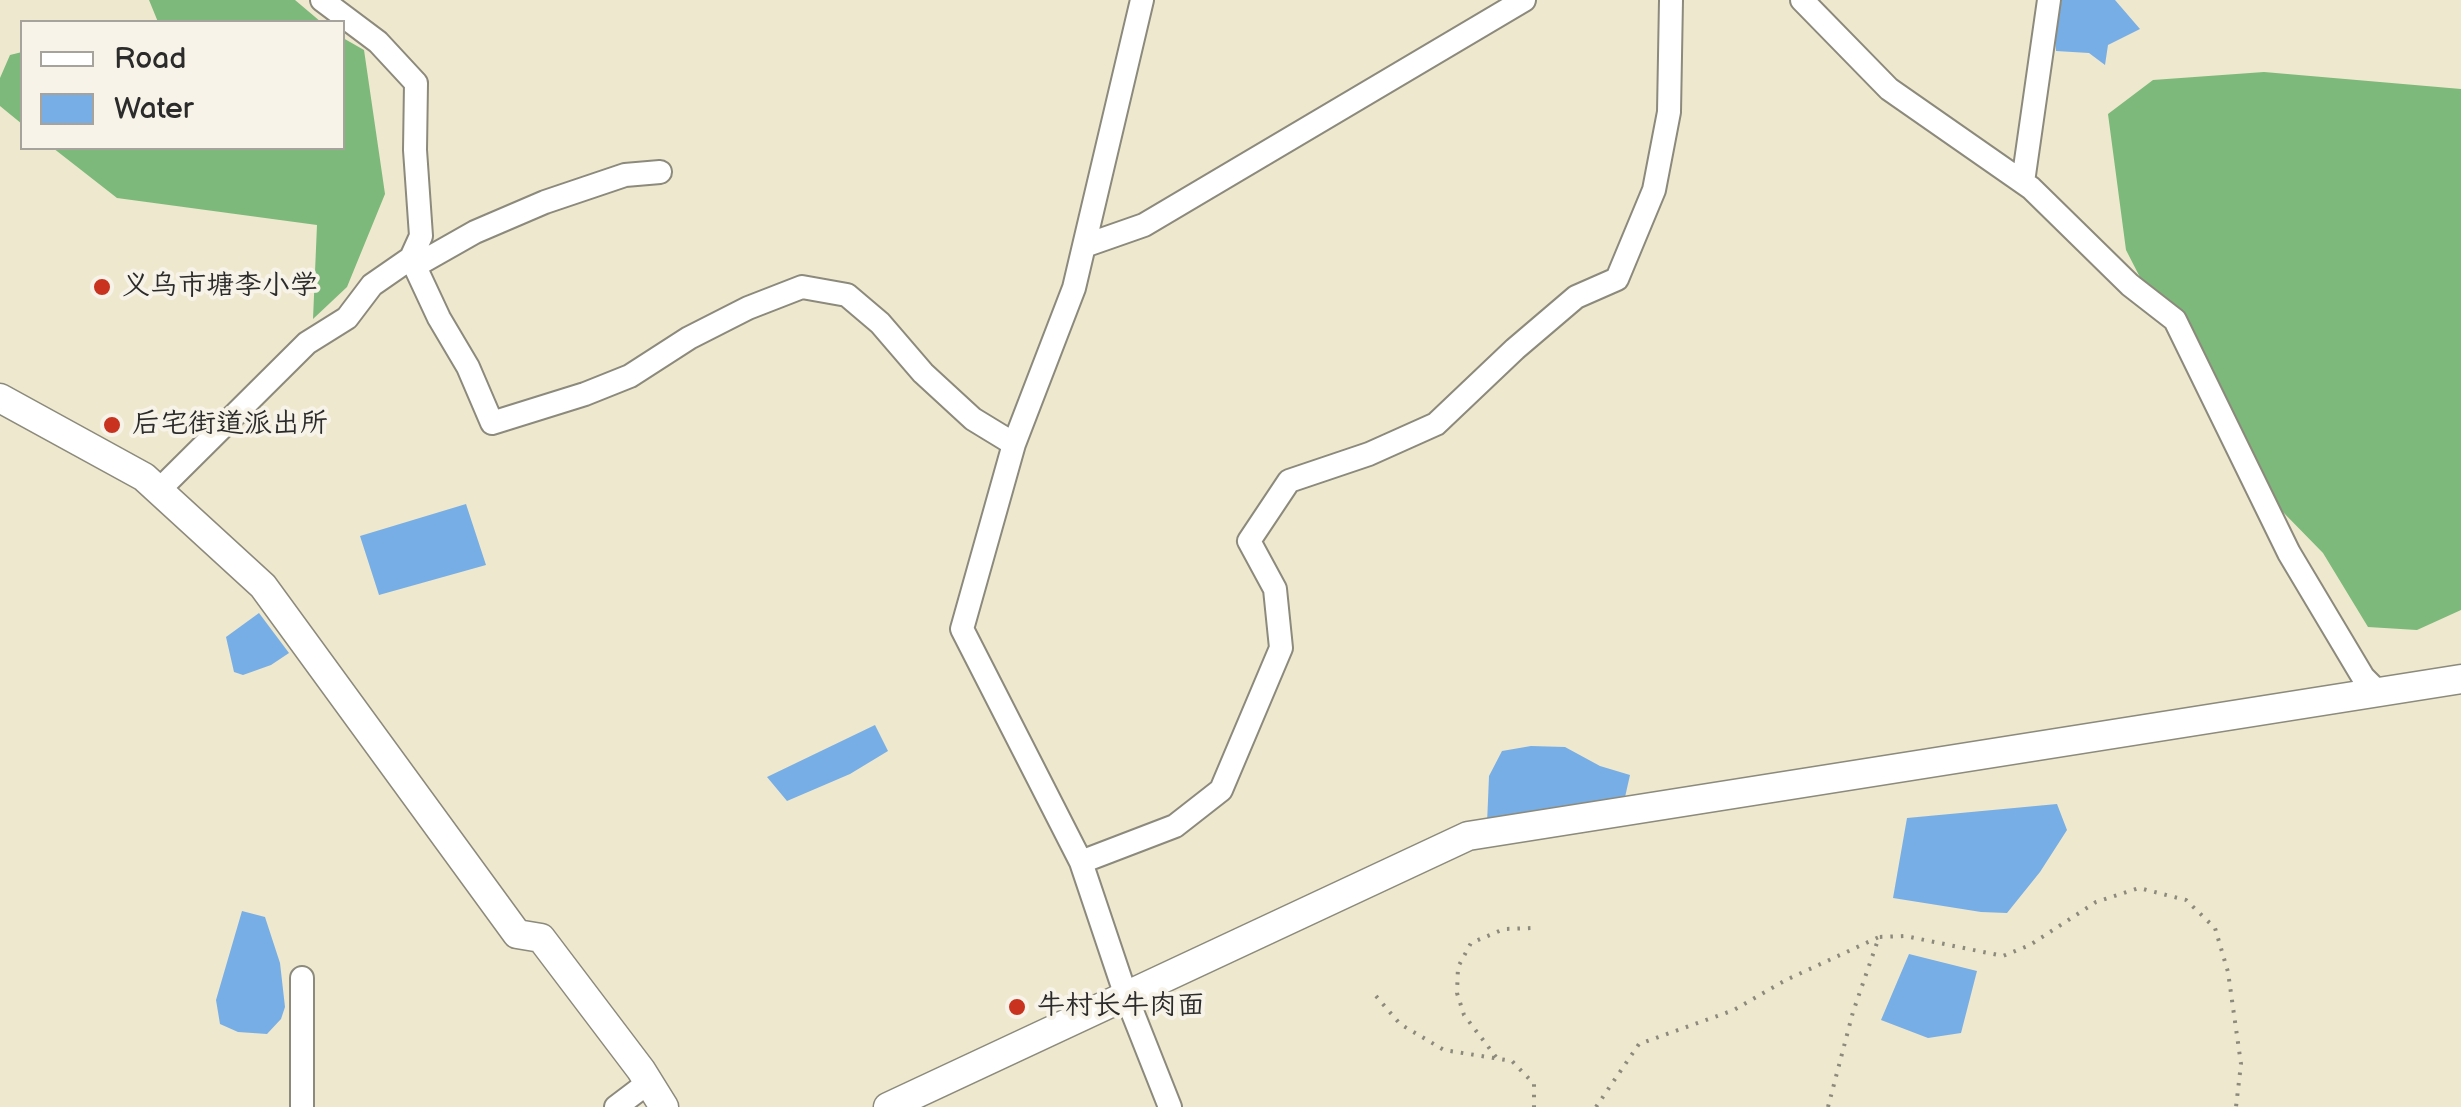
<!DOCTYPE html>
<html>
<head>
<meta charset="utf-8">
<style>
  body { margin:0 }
  #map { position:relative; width:2461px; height:1107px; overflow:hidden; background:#eee8ce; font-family:"Balsamiq Sans",sans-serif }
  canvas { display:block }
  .legend { position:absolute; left:20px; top:20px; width:325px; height:130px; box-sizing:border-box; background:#f7f3e8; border:2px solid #a5a39c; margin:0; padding:12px 18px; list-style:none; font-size:30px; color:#2b2b2b }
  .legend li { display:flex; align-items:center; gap:20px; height:50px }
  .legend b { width:50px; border:2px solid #a5a39c }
</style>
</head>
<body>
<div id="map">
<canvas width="2461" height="1107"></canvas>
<ul class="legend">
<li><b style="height:12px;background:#fff"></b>Road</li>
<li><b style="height:28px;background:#78aee6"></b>Water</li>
</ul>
</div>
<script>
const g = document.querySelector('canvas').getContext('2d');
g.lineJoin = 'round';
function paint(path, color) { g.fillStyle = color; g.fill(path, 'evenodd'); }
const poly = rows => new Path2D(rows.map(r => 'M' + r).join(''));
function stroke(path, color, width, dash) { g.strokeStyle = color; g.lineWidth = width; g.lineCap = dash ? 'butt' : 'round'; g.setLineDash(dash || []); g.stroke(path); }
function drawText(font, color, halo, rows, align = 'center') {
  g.font = font + ' "Balsamiq Sans","LXGW WenKai TC",sans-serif'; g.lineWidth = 8; g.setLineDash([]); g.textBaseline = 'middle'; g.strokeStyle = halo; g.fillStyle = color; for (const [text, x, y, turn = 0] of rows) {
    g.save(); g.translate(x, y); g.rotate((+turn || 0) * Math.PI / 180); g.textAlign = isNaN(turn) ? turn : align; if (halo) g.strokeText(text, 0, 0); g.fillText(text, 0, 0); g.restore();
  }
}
const forest = poly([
  [149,0,295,0,321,22,158,22],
  [343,38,364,50,385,194,347,287,313,319,317,225,117,198,53,148,342,148],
  [22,52,22,124,0,106,0,78,10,55],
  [2264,72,2461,89,2461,610,2417,630,2368,627,2323,553,2236,464,2126,250,2108,114,2153,80]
]);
const water = poly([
  [2062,0,2115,0,2140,29,2108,45,2105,65,2089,53,2056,51,2054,28],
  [466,504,486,565,379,595,360,536],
  [259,613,289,653,271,665,243,675,234,672,226,637],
  [875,725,888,751,850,774,787,801,767,777],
  [1531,746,1565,747,1600,766,1630,775,1623,806,1487,824,1489,776,1502,751],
  [2057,804,2067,830,2040,872,2007,913,1981,912,1893,898,1907,818],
  [242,911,265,917,280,963,285,1007,281,1019,267,1034,238,1032,220,1024,216,1000],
  [1909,954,1977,971,1961,1033,1928,1038,1881,1020]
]);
const path = poly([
  [1376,996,1400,1024,1444,1050,1512,1061,1534,1084,1534,1107],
  [1496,1057,1464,1015,1457,993,1458,967,1471,943,1504,929,1533,928],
  [1596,1107,1639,1044,1734,1010,1786,980,1879,937],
  [1828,1107,1853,1012,1879,937,1905,936,2003,956,2030,945,2096,902,2139,888,2186,900,2215,928,2228,972,2241,1064,2236,1107]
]);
const minor = poly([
  [322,0,378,42,416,83,415,150,421,236,411,258],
  [1802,0,1889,89,2031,188,2130,285,2175,320,2289,553,2363,677,2378,692],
  [2023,182,2049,0],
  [1084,246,1144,225,1524,0],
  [415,266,475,232,545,202,625,175,660,172],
  [1014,444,962,629,1081,862,1175,826,1221,790,1281,648,1275,589,1249,541,1289,481,1369,454,1436,424,1515,349,1576,297,1617,279,1654,190,1669,112,1671,0],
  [159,490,307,343,347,318,372,285,411,258,439,318,468,367,492,423,585,394,630,376,689,338,748,308,802,287,847,295,880,323,923,373,973,419,1014,444,1074,288,1142,0],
  [1081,862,1126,996,1170,1107],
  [302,978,302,1107],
  [616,1107,649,1082]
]);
const tertiary = poly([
  [0,398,144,477,263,586,517,934,541,938,641,1070,664,1107],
  [888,1107,1468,836,2461,679]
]);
const markers = [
  [102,287,10,"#c8321e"],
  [112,425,10,"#c8321e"],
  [1017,1007,10,"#c8321e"]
];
const poiNames = [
  ["义乌市塘李小学",122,287],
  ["后宅街道派出所",132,425],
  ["牛村长牛肉面",1037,1007]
];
paint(forest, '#7cb97a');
paint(water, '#78aee6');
stroke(minor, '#8c8a7c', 26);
stroke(tertiary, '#8c8a7c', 31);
stroke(path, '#8c8a7c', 4, [2.5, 8]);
stroke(minor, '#fff', 22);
stroke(tertiary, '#fff', 28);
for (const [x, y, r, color] of markers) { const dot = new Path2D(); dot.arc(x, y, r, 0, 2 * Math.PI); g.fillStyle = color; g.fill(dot); stroke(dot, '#f7f3e8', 4); }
drawText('28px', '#2b2b2b', '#f7f3e8', poiNames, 'left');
</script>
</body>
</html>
